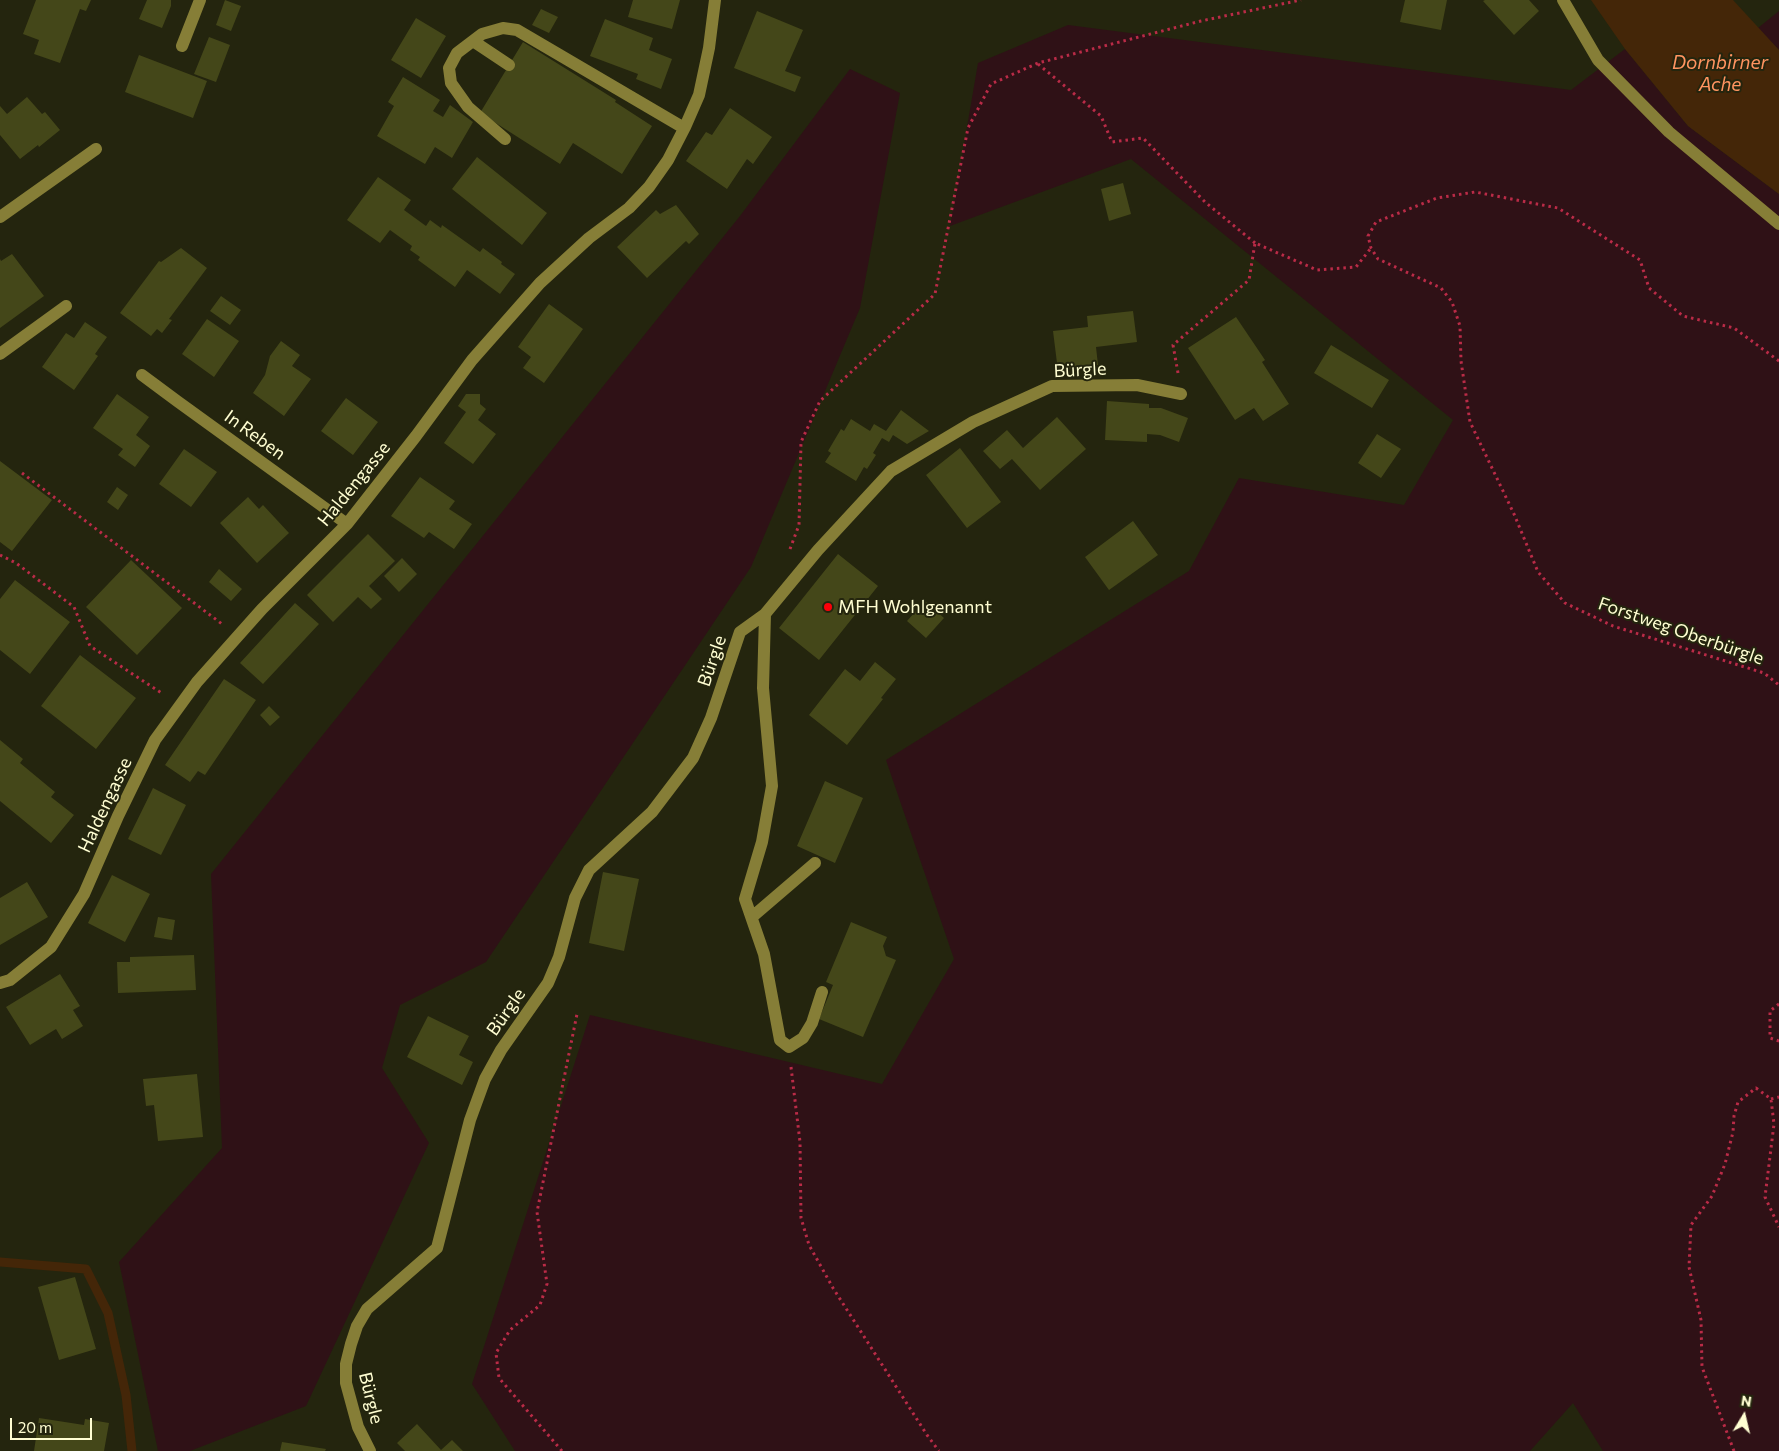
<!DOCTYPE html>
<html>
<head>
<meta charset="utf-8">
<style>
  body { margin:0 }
  #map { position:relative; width:1779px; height:1451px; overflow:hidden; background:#24250e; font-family:Commissioner,sans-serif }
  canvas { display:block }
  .north { position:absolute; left:1719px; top:1391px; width:50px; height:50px; -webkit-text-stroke:4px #24250e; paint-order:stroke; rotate:9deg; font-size:14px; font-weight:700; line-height:20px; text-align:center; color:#fffed2 }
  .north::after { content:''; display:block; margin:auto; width:18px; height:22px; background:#fffed2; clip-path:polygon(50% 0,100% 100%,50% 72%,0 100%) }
  .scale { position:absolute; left:10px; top:1418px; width:82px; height:22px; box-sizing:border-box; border:2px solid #fffed2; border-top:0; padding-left:6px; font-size:15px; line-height:18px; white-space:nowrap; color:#fffed2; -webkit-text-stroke:4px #24250e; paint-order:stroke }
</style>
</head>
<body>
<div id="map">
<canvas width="1779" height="1451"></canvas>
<div class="north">N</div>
<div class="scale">20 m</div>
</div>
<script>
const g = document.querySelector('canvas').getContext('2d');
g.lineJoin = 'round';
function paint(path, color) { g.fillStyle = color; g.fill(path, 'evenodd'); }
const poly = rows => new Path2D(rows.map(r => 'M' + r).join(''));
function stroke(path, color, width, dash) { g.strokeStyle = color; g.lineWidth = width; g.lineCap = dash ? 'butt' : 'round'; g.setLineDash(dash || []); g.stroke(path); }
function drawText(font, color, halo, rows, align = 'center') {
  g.font = font + ' Commissioner,sans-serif'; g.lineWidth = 4; g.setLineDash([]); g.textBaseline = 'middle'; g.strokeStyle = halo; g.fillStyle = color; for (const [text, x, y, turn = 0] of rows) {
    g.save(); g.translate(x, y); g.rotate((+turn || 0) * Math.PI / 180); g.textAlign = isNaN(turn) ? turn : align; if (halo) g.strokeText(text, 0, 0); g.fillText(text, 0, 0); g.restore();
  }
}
const green = poly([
  [1779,11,1779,50,1758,28],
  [1068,25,1571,90,1625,49,1688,126,1779,194,1779,1451,1603,1451,1573,1403,1530,1451,515,1451,472,1384,590,1015,882,1084,954,959,886,760,1189,571,1239,478,1404,505,1453,420,1131,159,950,226,978,63],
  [850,69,900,93,860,308,751,567,486,962,400,1005,382,1068,429,1143,306,1406,190,1451,158,1451,119,1262,222,1148,211,874,740,216]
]);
const water = poly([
  [1591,0,1733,0,1779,50,1779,194,1688,126,1625,49]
]);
const stream = poly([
  [0,1262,86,1269,108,1313,126,1395,132,1451]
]);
const building = poly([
  [36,0,91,0,86,11,80,9,60,63,34,54,39,40,23,34],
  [147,0,171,0,171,6,162,28,139,19],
  [225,0,241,6,231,31,216,25],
  [633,0,680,0,672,29,628,17],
  [1405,0,1447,0,1441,30,1400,22],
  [1485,0,1529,0,1539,11,1514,35,1483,1],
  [541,9,558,17,549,33,532,25],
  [757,11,803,30,785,71,801,77,795,92,734,68],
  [416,18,446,36,421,78,391,60],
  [605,19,653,38,649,50,672,59,661,89,636,79,638,74,590,56],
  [209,37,230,45,216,82,194,74],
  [523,42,616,100,615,102,652,126,622,174,573,143,560,164,480,113],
  [139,55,207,81,193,118,125,92],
  [403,77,440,100,433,111,443,117,450,105,473,122,452,158,435,147,425,164,377,136,394,106,388,102],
  [27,97,42,114,45,112,60,130,39,147,38,145,20,159,0,135,0,106,7,114],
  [730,108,772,137,753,164,747,159,727,189,686,161,706,132,712,135],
  [477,157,547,213,522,245,452,189],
  [378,177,411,200,404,210,426,226,430,220,441,228,442,225,480,252,483,248,502,262,501,264,515,274,500,294,467,270,455,287,418,260,420,257,410,250,412,246,390,230,380,243,347,220],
  [1123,183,1131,214,1109,221,1101,189],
  [676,205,699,234,689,244,686,241,647,278,617,247,656,210,660,214],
  [181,248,207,268,169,319,172,320,162,333,157,329,151,336,120,313,159,261,161,262],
  [12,254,44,296,0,328,0,259,1,261],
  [221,296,241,310,230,325,210,311],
  [549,304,583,329,544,383,523,368,531,357,518,347],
  [1133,311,1137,342,1096,347,1098,365,1058,371,1053,331,1088,327,1087,316],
  [1236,317,1265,360,1262,362,1289,404,1263,421,1254,408,1235,420,1188,348],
  [207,319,239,341,214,377,182,354],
  [85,322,107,337,95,354,98,356,74,390,42,367,66,333,74,338],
  [281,341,300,355,292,366,311,379,284,416,253,393,265,375,270,356],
  [1331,345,1389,380,1372,408,1314,373],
  [117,394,149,417,136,435,150,446,135,467,118,455,123,449,93,428],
  [466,394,480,394,480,404,486,409,478,420,496,434,473,464,444,443,466,412,458,406],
  [346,398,378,422,353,455,321,431],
  [1107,401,1149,404,1149,408,1161,408,1188,418,1179,442,1160,435,1147,434,1147,442,1105,440],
  [901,410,929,431,907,444,893,435,889,442,882,438,873,453,876,455,867,469,864,467,856,481,825,462,831,453,828,451,841,429,844,431,851,419,870,431,874,424,886,431],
  [1057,417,1086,449,1040,490,1012,459,1000,469,983,451,1007,430,1023,448],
  [1377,434,1401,449,1381,478,1358,463],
  [960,448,1001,502,967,528,926,475],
  [184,449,217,472,191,507,159,484],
  [0,461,52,500,12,551,0,542],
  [420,477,455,501,449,509,472,524,454,549,429,532,424,538,391,516],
  [117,487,128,495,118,510,107,502],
  [248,497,259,509,263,505,289,533,257,563,220,523],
  [1133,521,1158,555,1109,590,1085,557],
  [368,534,395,561,369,586,382,599,371,609,358,597,333,622,307,595],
  [838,554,878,586,819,660,779,628],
  [402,558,417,574,399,592,384,576],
  [131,560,182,608,137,655,86,607],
  [219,569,242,589,231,601,209,582],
  [15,580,70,622,30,674,0,650,0,599],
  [925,601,944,618,926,638,907,621],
  [295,603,319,624,263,684,240,663],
  [80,655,136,698,96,749,41,706],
  [875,662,896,679,881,698,883,699,847,745,809,715,845,669,860,681],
  [224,679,256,700,205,775,198,771,190,782,165,765],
  [269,706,280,717,270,726,260,715],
  [0,740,23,759,20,763,55,792,51,797,74,815,51,843,0,801],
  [825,781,863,798,835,863,797,846],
  [153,788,186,805,161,855,128,839],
  [603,872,639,879,624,951,589,943],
  [112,875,150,894,125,942,88,923],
  [27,882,48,917,0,945,0,898],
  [158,917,175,920,172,940,154,937],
  [851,922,887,937,883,946,886,956,896,960,863,1037,819,1019,833,985,826,982],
  [194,955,196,990,118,993,117,962,130,962,130,957],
  [60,974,80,1006,73,1010,83,1026,62,1039,56,1029,30,1045,6,1007],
  [428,1016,469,1036,459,1055,473,1062,462,1085,407,1057],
  [197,1074,203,1137,158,1141,154,1105,146,1106,143,1079],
  [75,1277,96,1349,59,1360,38,1287],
  [39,1418,84,1425,85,1419,109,1423,104,1451,34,1451],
  [417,1424,441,1450,452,1440,463,1451,405,1451,397,1443],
  [282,1442,326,1449,325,1451,280,1451]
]);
const path = poly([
  [1038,64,1101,116,1112,142,1143,138,1205,202,1255,243],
  [1779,361,1734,328,1683,316,1649,288,1640,260,1558,208,1475,192,1437,198,1376,222,1368,236,1371,248,1378,259,1441,288,1452,302,1460,326,1461,361,1470,422,1514,514,1538,572,1565,603,1613,626,1764,673,1779,685],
  [1178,373,1173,345,1249,280,1255,243,1317,270,1356,267,1371,248],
  [22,473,222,624],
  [790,549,799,525,801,442,820,401,935,294,968,128,991,84,1038,63,1201,21,1301,0],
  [0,555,16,563,74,607,90,646,163,694],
  [1779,1004,1770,1011,1770,1038,1779,1041],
  [791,1067,800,1142,801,1218,809,1245,833,1288,927,1435,939,1451],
  [1771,1099,1779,1097],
  [562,1451,499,1378,496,1353,510,1330,540,1305,547,1284,537,1212,577,1014],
  [1734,1451,1702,1367,1701,1320,1689,1267,1691,1225,1712,1196,1725,1164,1733,1132,1734,1116,1738,1102,1756,1088,1771,1099,1774,1124,1765,1197,1779,1227]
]);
const minor = poly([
  [1563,0,1598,60,1669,132,1779,224],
  [473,41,509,65],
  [182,46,200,0],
  [505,139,468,107,451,83,449,68,457,53,482,34,503,28,517,30,684,128],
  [0,217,96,149],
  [0,354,66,306],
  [142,375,177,401,347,524],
  [765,614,763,688,772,786,762,842,745,899,764,954,780,1040,789,1047,803,1038,812,1023,822,992],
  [752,917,815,863],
  [0,983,10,980,51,947,84,894,118,816,155,740,197,682,262,609,347,524,416,436,472,360,540,283,589,238,629,208,649,187,668,160,685,127,699,95,709,48,715,0],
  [370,1451,358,1427,346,1383,346,1364,351,1344,357,1326,367,1309,437,1248,470,1120,485,1079,501,1050,548,983,559,957,575,898,589,870,652,812,693,758,711,718,740,632,765,614,818,550,891,471,973,422,1052,386,1137,385,1181,394]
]);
const markers = [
  [828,607,5,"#fd0009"]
];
const streetNames = [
  ["Bürgle",1080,370,-3],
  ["In Reben",255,435,36],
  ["Haldengasse",354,484,-51],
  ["Forstweg Oberbürgle",1681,631,19],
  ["Bürgle",712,661,-71],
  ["Haldengasse",105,805,-65],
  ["Bürgle",506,1012,-55],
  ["Bürgle",371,1398,76]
];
const poiNames = [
  ["MFH Wohlgenannt",838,607]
];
const waterNames = [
  ["Dornbirner",1720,63],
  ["Ache",1720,85]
];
paint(green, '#2f1116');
paint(water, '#442608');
stroke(stream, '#442608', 9);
paint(building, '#444719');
stroke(path, '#ba2b47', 3, [2.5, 4]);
stroke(minor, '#867e37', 12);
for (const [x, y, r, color] of markers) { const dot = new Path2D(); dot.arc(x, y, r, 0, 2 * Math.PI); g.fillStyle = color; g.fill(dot); stroke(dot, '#24250e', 2); }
drawText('18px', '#fffed2', '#24250e', streetNames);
drawText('18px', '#fffed2', '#24250e', poiNames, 'left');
drawText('italic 19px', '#ff9460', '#24250e', waterNames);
</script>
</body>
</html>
